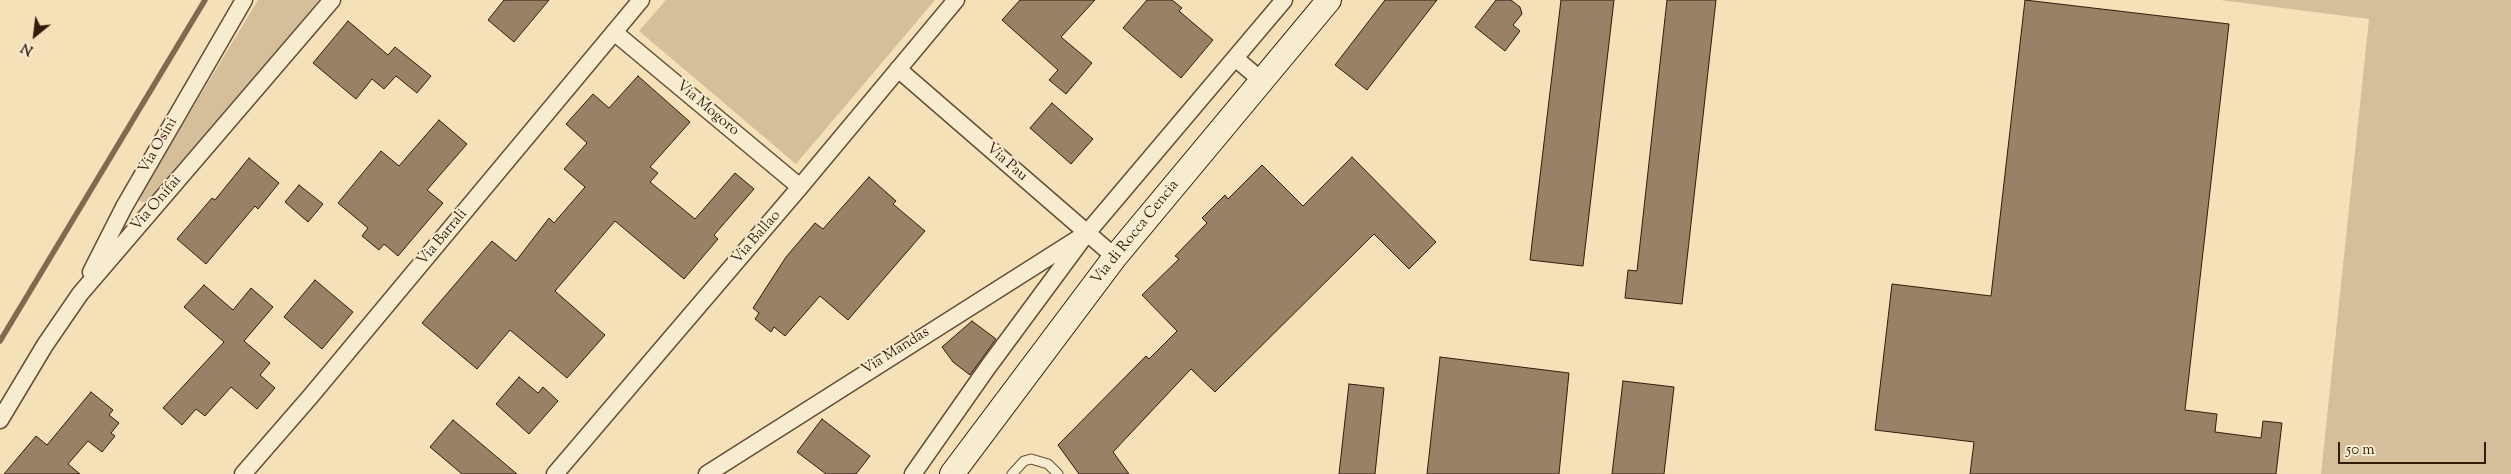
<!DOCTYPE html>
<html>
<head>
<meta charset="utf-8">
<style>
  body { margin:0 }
  #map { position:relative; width:2511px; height:474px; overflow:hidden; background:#f4e1b7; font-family:"Sorts Mill Goudy",serif }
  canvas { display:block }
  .north { position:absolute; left:10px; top:10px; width:50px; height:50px; -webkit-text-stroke:4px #f8ecd0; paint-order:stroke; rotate:209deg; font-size:14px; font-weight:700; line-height:20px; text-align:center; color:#351a0d }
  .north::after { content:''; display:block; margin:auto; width:18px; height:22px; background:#351a0d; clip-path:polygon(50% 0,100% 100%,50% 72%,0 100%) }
  .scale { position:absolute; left:2338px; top:442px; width:148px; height:22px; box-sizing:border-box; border:2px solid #351a0d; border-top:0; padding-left:6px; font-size:15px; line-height:18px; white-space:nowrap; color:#351a0d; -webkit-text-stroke:4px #f8ecd0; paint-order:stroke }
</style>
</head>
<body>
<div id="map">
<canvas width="2511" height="474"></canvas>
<div class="north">N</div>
<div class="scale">50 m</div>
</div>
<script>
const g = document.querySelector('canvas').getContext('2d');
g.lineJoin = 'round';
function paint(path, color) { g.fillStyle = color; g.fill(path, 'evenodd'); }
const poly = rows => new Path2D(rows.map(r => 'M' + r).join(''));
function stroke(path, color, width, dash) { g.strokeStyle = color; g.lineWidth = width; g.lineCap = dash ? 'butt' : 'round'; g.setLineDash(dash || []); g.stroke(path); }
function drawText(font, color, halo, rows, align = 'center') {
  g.font = font + ' "Sorts Mill Goudy",serif'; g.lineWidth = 4; g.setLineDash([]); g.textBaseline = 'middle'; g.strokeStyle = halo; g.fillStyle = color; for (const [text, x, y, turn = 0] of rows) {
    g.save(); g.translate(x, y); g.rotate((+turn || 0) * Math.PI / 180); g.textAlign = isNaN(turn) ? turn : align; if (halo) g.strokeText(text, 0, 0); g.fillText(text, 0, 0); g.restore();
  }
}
const green = poly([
  [258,0,319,0,162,189,150,202,142,202,139,200,140,195],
  [666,0,935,0,796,164,639,31],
  [2220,0,2511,0,2511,474,2321,474,2369,19]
]);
const stream = poly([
  [0,341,205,0]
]);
const building = poly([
  [504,0,549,0,514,42,488,20,504,0],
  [1020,0,1095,0,1061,37,1092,63,1066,94,1049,80,1058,70,1002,20,1020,0],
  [1147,0,1172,0,1182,8,1179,11,1213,40,1181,78,1123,28,1147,0],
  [1385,0,1437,0,1367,90,1335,65,1385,0],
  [1496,0,1511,0,1520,7,1522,14,1513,25,1520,31,1505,51,1475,27,1496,0],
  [1561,0,1614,0,1583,266,1530,260,1561,0],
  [1667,0,1716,0,1682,304,1625,298,1628,270,1637,271,1667,0],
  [2025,0,2229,24,2185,410,2217,414,2215,432,2261,438,2263,421,2282,423,2276,474,1970,474,1974,442,1875,430,1892,284,1991,296,2025,0],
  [348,21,388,55,395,47,431,76,417,93,396,76,384,89,372,79,356,99,313,63,348,21],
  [638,76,690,122,650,167,658,173,650,182,695,219,735,173,754,189,714,235,718,239,684,279,615,221,555,291,605,335,567,378,510,330,477,369,422,323,492,241,516,261,549,218,554,223,585,187,564,169,587,143,566,124,593,94,609,108,638,76],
  [1052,103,1093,139,1071,164,1030,128,1052,103],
  [439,120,467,144,427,190,443,203,398,256,384,244,379,250,362,236,368,228,338,203,381,151,399,166,439,120],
  [1352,157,1436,242,1409,269,1374,234,1215,392,1191,369,1113,452,1129,474,1079,474,1058,445,1146,356,1149,359,1177,331,1142,295,1179,259,1175,256,1207,223,1202,218,1225,195,1228,199,1262,165,1303,206,1352,157],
  [249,158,279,183,258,209,255,206,206,264,177,239,212,198,215,200,249,158],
  [869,177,896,201,893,204,925,231,848,320,820,296,785,336,774,327,771,332,755,319,759,313,753,308,786,257,815,223,823,229,869,177],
  [299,185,323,204,308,222,285,202,299,185],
  [315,280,353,312,322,349,284,317,315,280],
  [204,285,233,310,251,288,273,307,244,341,270,363,260,375,275,388,257,409,231,387,205,416,196,409,182,425,163,408,224,342,184,307,204,285],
  [972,321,996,339,970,375,953,362,942,347,972,321],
  [1440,357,1569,373,1559,474,1427,474,1440,357],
  [519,377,538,393,543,387,558,401,529,434,496,404,519,377],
  [1623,381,1674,387,1664,474,1612,474,1623,381],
  [1349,384,1384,388,1375,474,1339,474,1349,384],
  [91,392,113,410,109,415,119,423,111,433,115,436,102,452,88,441,68,464,80,474,4,474,36,436,47,445,91,392],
  [822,419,870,456,856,474,826,474,797,452,822,419],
  [453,420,517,474,462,474,430,447,453,420]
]);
const service = poly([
  [1012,474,1024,461,1031,459,1048,464,1058,474]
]);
const minor = poly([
  [614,32,800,187],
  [1235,58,1261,80],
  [898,69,1115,257],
  [91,272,124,207,244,0],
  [0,420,45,345,80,294,332,0],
  [243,474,310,397,641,0],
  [555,474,800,187,956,0],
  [707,474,1079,238],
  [913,474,988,367,1087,233,1284,0]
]);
const secondary = poly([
  [952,474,1115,257,1329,0]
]);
const streetNames = [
  ["Via Mogoro",707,109,40],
  ["Via Osini",159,146,-60],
  ["Via Pau",1006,163,41],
  ["Via Onifai",157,204,-49],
  ["Via di Rocca Cencia",1136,233,-51],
  ["Via Barrali",443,238,-50],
  ["Via Ballao",757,238,-49],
  ["Via Mandas",896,352,-32]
];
paint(green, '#d4bf9a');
stroke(stream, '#816950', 5.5);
paint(building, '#988165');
stroke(building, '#351a0d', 1);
stroke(service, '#654c38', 11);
stroke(minor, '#654c38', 19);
stroke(secondary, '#351a0d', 26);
stroke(service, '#f8ecd0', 9);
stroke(minor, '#f8ecd0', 16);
stroke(secondary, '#f8ecd0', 24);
drawText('15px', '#351a0d', '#f8ecd0', streetNames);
</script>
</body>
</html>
